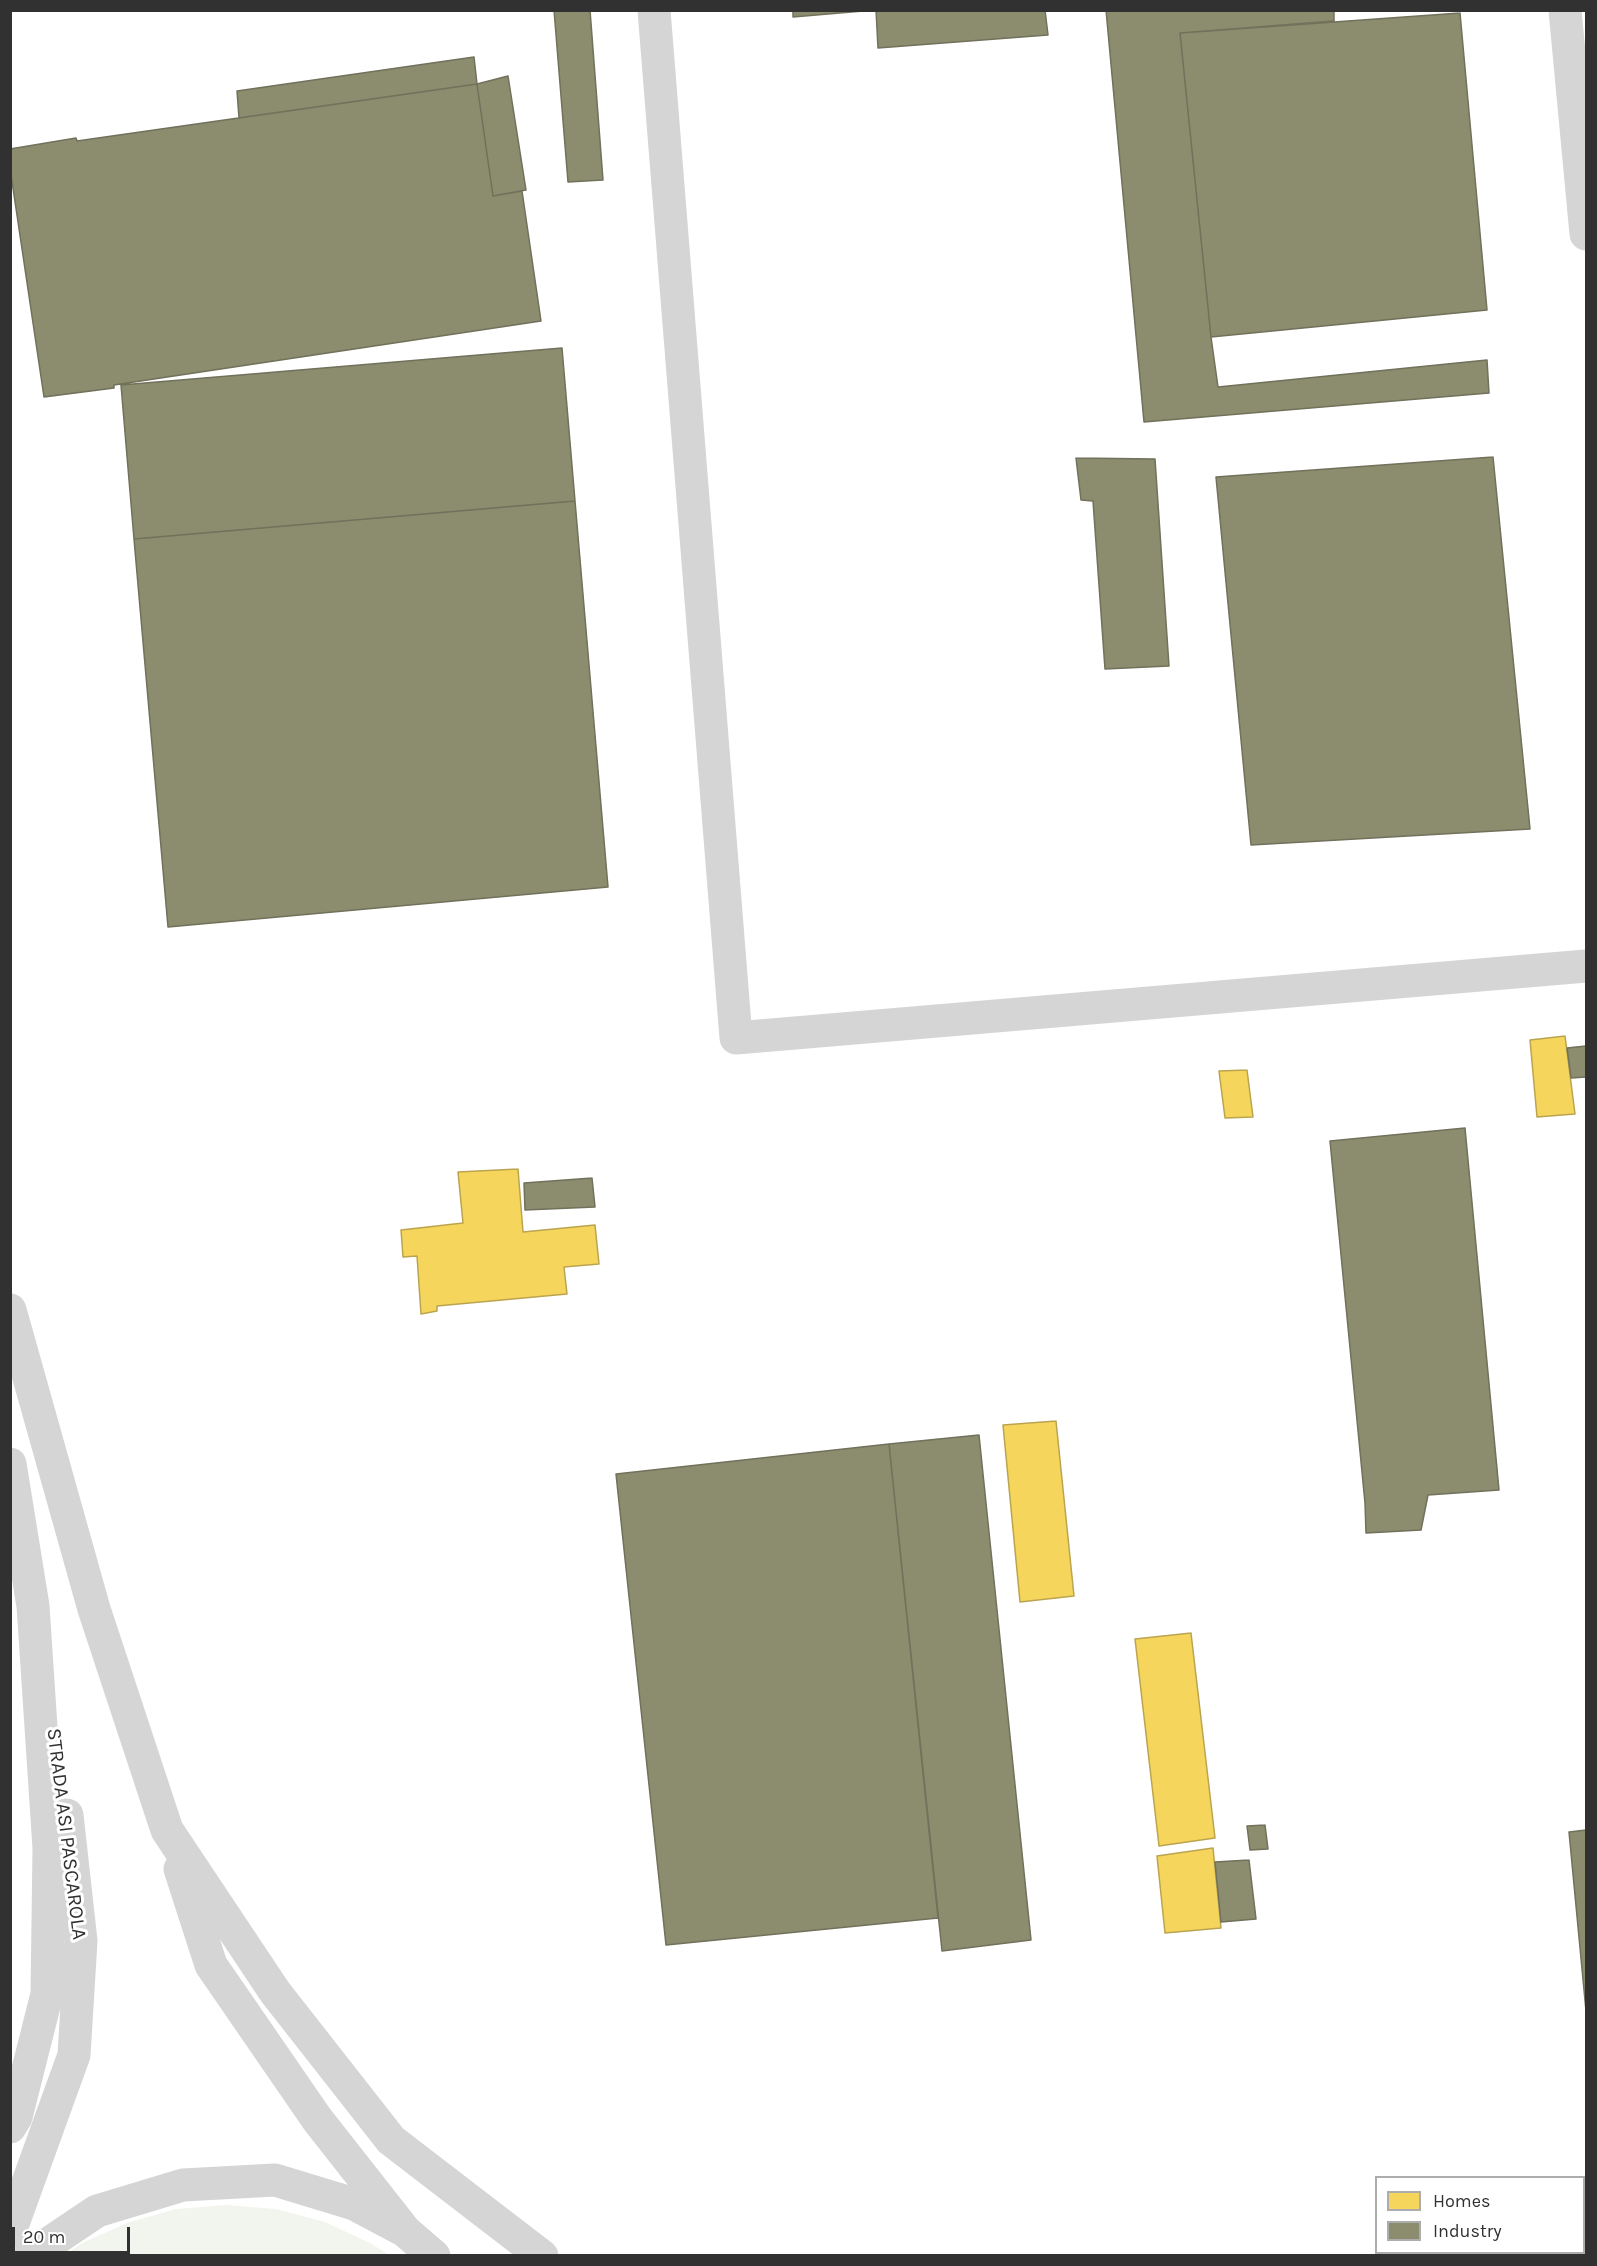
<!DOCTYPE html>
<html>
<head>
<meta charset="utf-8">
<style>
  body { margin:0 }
  #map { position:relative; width:1597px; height:2266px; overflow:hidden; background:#fff; font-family:Karla,sans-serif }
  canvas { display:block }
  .frame { position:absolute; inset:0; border:12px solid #313131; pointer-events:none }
  .legend { position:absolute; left:1375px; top:2176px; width:210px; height:78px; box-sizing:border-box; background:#fff; border:2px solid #adadad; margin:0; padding:8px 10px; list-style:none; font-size:18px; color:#313131 }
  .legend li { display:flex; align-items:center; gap:12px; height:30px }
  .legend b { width:30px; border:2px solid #adadad }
  .scale { position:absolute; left:12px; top:2227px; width:118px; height:27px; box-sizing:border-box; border:3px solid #313131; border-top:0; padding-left:8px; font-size:18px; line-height:21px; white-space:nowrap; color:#313131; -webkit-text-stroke:4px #fff; paint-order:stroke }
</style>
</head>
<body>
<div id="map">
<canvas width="1597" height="2266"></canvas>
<div class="frame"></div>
<ul class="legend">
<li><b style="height:16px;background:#f6d55c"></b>Homes</li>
<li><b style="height:16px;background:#8c8c6e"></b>Industry</li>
</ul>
<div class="scale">20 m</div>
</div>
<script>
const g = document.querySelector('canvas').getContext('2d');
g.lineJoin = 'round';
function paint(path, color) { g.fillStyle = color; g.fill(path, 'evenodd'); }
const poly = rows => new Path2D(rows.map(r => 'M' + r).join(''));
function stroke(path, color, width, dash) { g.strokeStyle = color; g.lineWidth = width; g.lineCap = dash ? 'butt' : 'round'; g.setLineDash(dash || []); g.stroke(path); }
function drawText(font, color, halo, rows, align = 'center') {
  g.font = font + ' Karla,sans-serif'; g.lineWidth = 6; g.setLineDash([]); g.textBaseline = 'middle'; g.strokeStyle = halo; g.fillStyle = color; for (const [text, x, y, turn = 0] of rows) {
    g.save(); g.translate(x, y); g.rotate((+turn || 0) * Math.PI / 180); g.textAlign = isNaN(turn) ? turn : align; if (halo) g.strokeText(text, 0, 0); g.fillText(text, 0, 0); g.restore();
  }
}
const green = poly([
  [226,2205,276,2209,325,2222,370,2243,389,2255,65,2255,82,2243,127,2223,176,2209]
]);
const homes = poly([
  [1565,1036,1575,1114,1537,1117,1530,1040,1565,1036],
  [1247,1070,1253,1117,1225,1118,1219,1071,1247,1070],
  [518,1169,523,1232,595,1225,599,1264,564,1267,567,1294,437,1306,437,1311,421,1314,417,1256,403,1257,401,1230,463,1223,458,1172,518,1169],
  [1056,1421,1074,1596,1020,1602,1003,1425,1056,1421],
  [1191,1633,1215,1838,1159,1846,1135,1639,1191,1633],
  [1213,1848,1221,1928,1165,1933,1157,1856,1213,1848]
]);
const industry = poly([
  [554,10,590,10,603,180,568,182,554,10],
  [793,10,875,10,793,17,793,10],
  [876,10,1045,10,1048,35,878,48,876,10],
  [1106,10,1334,10,1334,21,1180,33,1211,337,1218,387,1487,360,1489,393,1144,422,1106,10],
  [1460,13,1487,310,1211,337,1180,33,1460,13],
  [474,57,477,84,239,118,237,91,474,57],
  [508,76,526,190,493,196,477,84,508,76],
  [477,84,493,196,522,191,541,321,114,385,114,388,44,397,10,168,10,149,76,138,77,141,477,84],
  [562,348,575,501,134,539,121,385,562,348],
  [1493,457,1530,829,1251,845,1216,477,1493,457],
  [1076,458,1155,459,1169,666,1105,669,1093,501,1081,500,1076,458],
  [575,501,608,887,168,927,134,539,575,501],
  [1586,1046,1586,1077,1571,1078,1567,1048,1586,1046],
  [1465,1128,1499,1490,1428,1495,1421,1530,1366,1533,1365,1503,1330,1141,1465,1128],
  [592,1178,595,1207,525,1210,524,1183,592,1178],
  [979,1435,1031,1940,942,1951,889,1444,979,1435],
  [889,1444,938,1918,666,1945,616,1474,889,1444],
  [1265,1825,1268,1849,1250,1850,1247,1826,1265,1825],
  [1586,1830,1586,2011,1569,1832,1586,1830],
  [1249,1860,1256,1919,1221,1922,1215,1862,1249,1860],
  [1584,2186,1586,2186,1586,2256,1453,2256,1453,2252,1584,2252,1584,2186]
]);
const minor = poly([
  [654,10,736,1038,1586,966],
  [1565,10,1586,234],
  [10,1310,94,1609,167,1830,275,1992,391,2140,542,2256],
  [10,1464,33,1606,49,1848,47,1994,16,2117,10,2127],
  [180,1869,211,1965,317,2119,405,2231],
  [10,2232,74,2055,81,1941,67,1815],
  [30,2256,97,2211,183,2185,275,2180,354,2204,405,2231,434,2256]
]);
const streetNames = [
  ["STRADA ASI PASCAROLA",66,1834,83]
];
paint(green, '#f1f5ed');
paint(homes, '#f6d55c');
stroke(homes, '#bba44f', 1.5);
paint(industry, '#8c8c6e');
stroke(industry, '#71715c', 1.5);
stroke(minor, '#d5d5d5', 33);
drawText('20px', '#313131', '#fff', streetNames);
</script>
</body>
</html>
